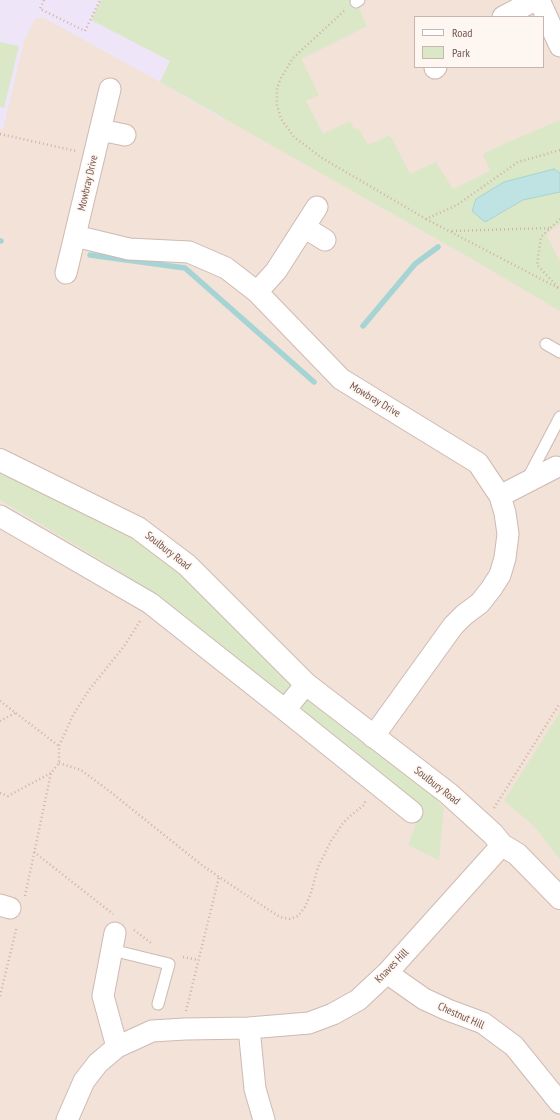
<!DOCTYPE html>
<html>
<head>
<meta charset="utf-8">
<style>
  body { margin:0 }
  #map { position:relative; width:560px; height:1120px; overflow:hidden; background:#fbf1e9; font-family:"PT Sans Narrow",sans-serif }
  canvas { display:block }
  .legend { position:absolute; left:414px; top:16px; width:130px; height:52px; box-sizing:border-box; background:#fef6f0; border:1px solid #c7b6b0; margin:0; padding:5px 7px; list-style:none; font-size:12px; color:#74564f }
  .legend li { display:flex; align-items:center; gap:8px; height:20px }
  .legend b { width:20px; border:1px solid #c7b6b0 }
</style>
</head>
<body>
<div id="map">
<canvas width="560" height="1120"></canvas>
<ul class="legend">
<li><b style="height:5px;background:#fff"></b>Road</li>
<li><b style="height:11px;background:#dae8c8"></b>Park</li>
</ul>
</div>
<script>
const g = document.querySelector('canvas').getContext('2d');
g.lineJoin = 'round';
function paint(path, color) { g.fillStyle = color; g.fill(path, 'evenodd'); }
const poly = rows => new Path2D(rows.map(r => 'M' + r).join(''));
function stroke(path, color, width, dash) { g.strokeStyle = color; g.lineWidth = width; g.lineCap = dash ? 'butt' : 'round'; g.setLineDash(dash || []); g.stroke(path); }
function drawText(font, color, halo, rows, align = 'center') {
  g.font = font + ' "PT Sans Narrow",sans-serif'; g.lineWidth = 3; g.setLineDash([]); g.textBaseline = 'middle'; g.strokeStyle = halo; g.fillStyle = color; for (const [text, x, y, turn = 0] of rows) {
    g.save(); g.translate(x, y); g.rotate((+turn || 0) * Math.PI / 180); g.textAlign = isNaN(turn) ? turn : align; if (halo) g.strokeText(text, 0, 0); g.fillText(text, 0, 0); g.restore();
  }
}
const residential = poly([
  [0,0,560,0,560,1120,0,1120],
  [415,17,543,17,543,67,415,67]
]);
const education = poly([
  [0,0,349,0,223,119,160,82,44,18,36,18,24,41,3,130,0,129]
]);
const green = poly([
  [101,0,355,0,367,26,301,59,319,95,306,101,323,134,350,121,354,129,358,128,368,145,390,135,410,174,436,162,453,189,490,171,483,154,504,144,560,120,560,224,546,234,560,262,560,311,467,256,160,82,170,61,91,20],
  [0,42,19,46,4,108,0,107],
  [0,467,132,535,196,584,293,685,290,690,283,694,183,616,121,572,0,500],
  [313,697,440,795,438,803,444,807,439,860,408,845,420,813,363,768,367,762,358,753,302,710,303,704,306,700],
  [560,712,560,859,533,825,504,801]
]);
const water = poly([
  [554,169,560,173,560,192,523,200,485,222,472,211,476,199,504,182,554,169]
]);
const stream = poly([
  [0,241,1,241],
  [90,255,185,268,314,382],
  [363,326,415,264,438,247]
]);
const path = poly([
  [44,0,40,9,85,31,100,0],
  [344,11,293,58,281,78,277,88,277,105,281,119,294,137,322,158,426,219,457,205,518,162,560,150],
  [0,134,76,151],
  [426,219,560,289],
  [452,231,549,228],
  [558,287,537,265,541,237,560,219],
  [0,701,59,746],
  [0,721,15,713],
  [59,763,81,770,108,790,203,866,249,897,280,917,290,919,298,916,305,907,311,893,318,867,331,841,343,823,349,817,364,805,366,799],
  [0,793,8,796,51,773],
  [494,808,560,703],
  [34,852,113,914],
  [25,896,51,773,59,763,59,746,73,715,89,690,125,645,140,621],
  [134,930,151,943],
  [183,957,198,960],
  [0,996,17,926],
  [186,1011,219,877]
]);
const lane = poly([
  [356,2,359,0],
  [546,344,560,352],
  [527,480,560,417],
  [112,950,169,964,158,1004]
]);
const street = poly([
  [539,0,560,46],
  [503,17,535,0],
  [435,68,436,67],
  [100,130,125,135],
  [304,227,325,240],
  [75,236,129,249,189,252,226,268,257,292,341,379,478,463,500,496,505,513,508,534,505,558,500,575,491,589,480,603,464,615,453,626,373,737],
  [66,273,110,89],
  [257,292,276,271,317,207],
  [500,496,556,467],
  [0,516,150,603,285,710,412,812],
  [285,710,306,684],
  [0,905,10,908],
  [115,933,103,996,117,1047],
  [387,973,424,999,448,1010,483,1023,514,1046,560,1103],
  [249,1028,255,1089,264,1120],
  [67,1120,84,1081,98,1063,117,1047,152,1031,185,1029,249,1028,309,1023,333,1014,358,1000,387,973,502,845]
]);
const secondary = poly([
  [0,460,138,528,187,565,306,684,449,794,493,834,502,845,517,854,560,898]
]);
const streetNames = [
  ["Mowbray Drive",88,183,-77],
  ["Mowbray Drive",375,400,31],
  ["Soulbury Road",168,551,38],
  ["Soulbury Road",437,786,38],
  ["Knaves Hill",392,966,-46],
  ["Chestnut Hill",461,1016,24]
];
paint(residential, '#f2e2d8');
paint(education, '#eee6f8');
paint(green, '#dae8c8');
paint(water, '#bfe3e3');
stroke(water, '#a6d4d4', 1);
stroke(stream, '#a6d4d4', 5.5);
stroke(lane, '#cebab3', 13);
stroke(street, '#cebab3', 23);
stroke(secondary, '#d1bab1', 24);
stroke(path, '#d3b1a6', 2.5, [1, 3]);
stroke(lane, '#fff', 11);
stroke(street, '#fff', 21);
stroke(secondary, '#fff', 22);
drawText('11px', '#74564f', '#fef6f0', streetNames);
</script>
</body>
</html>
